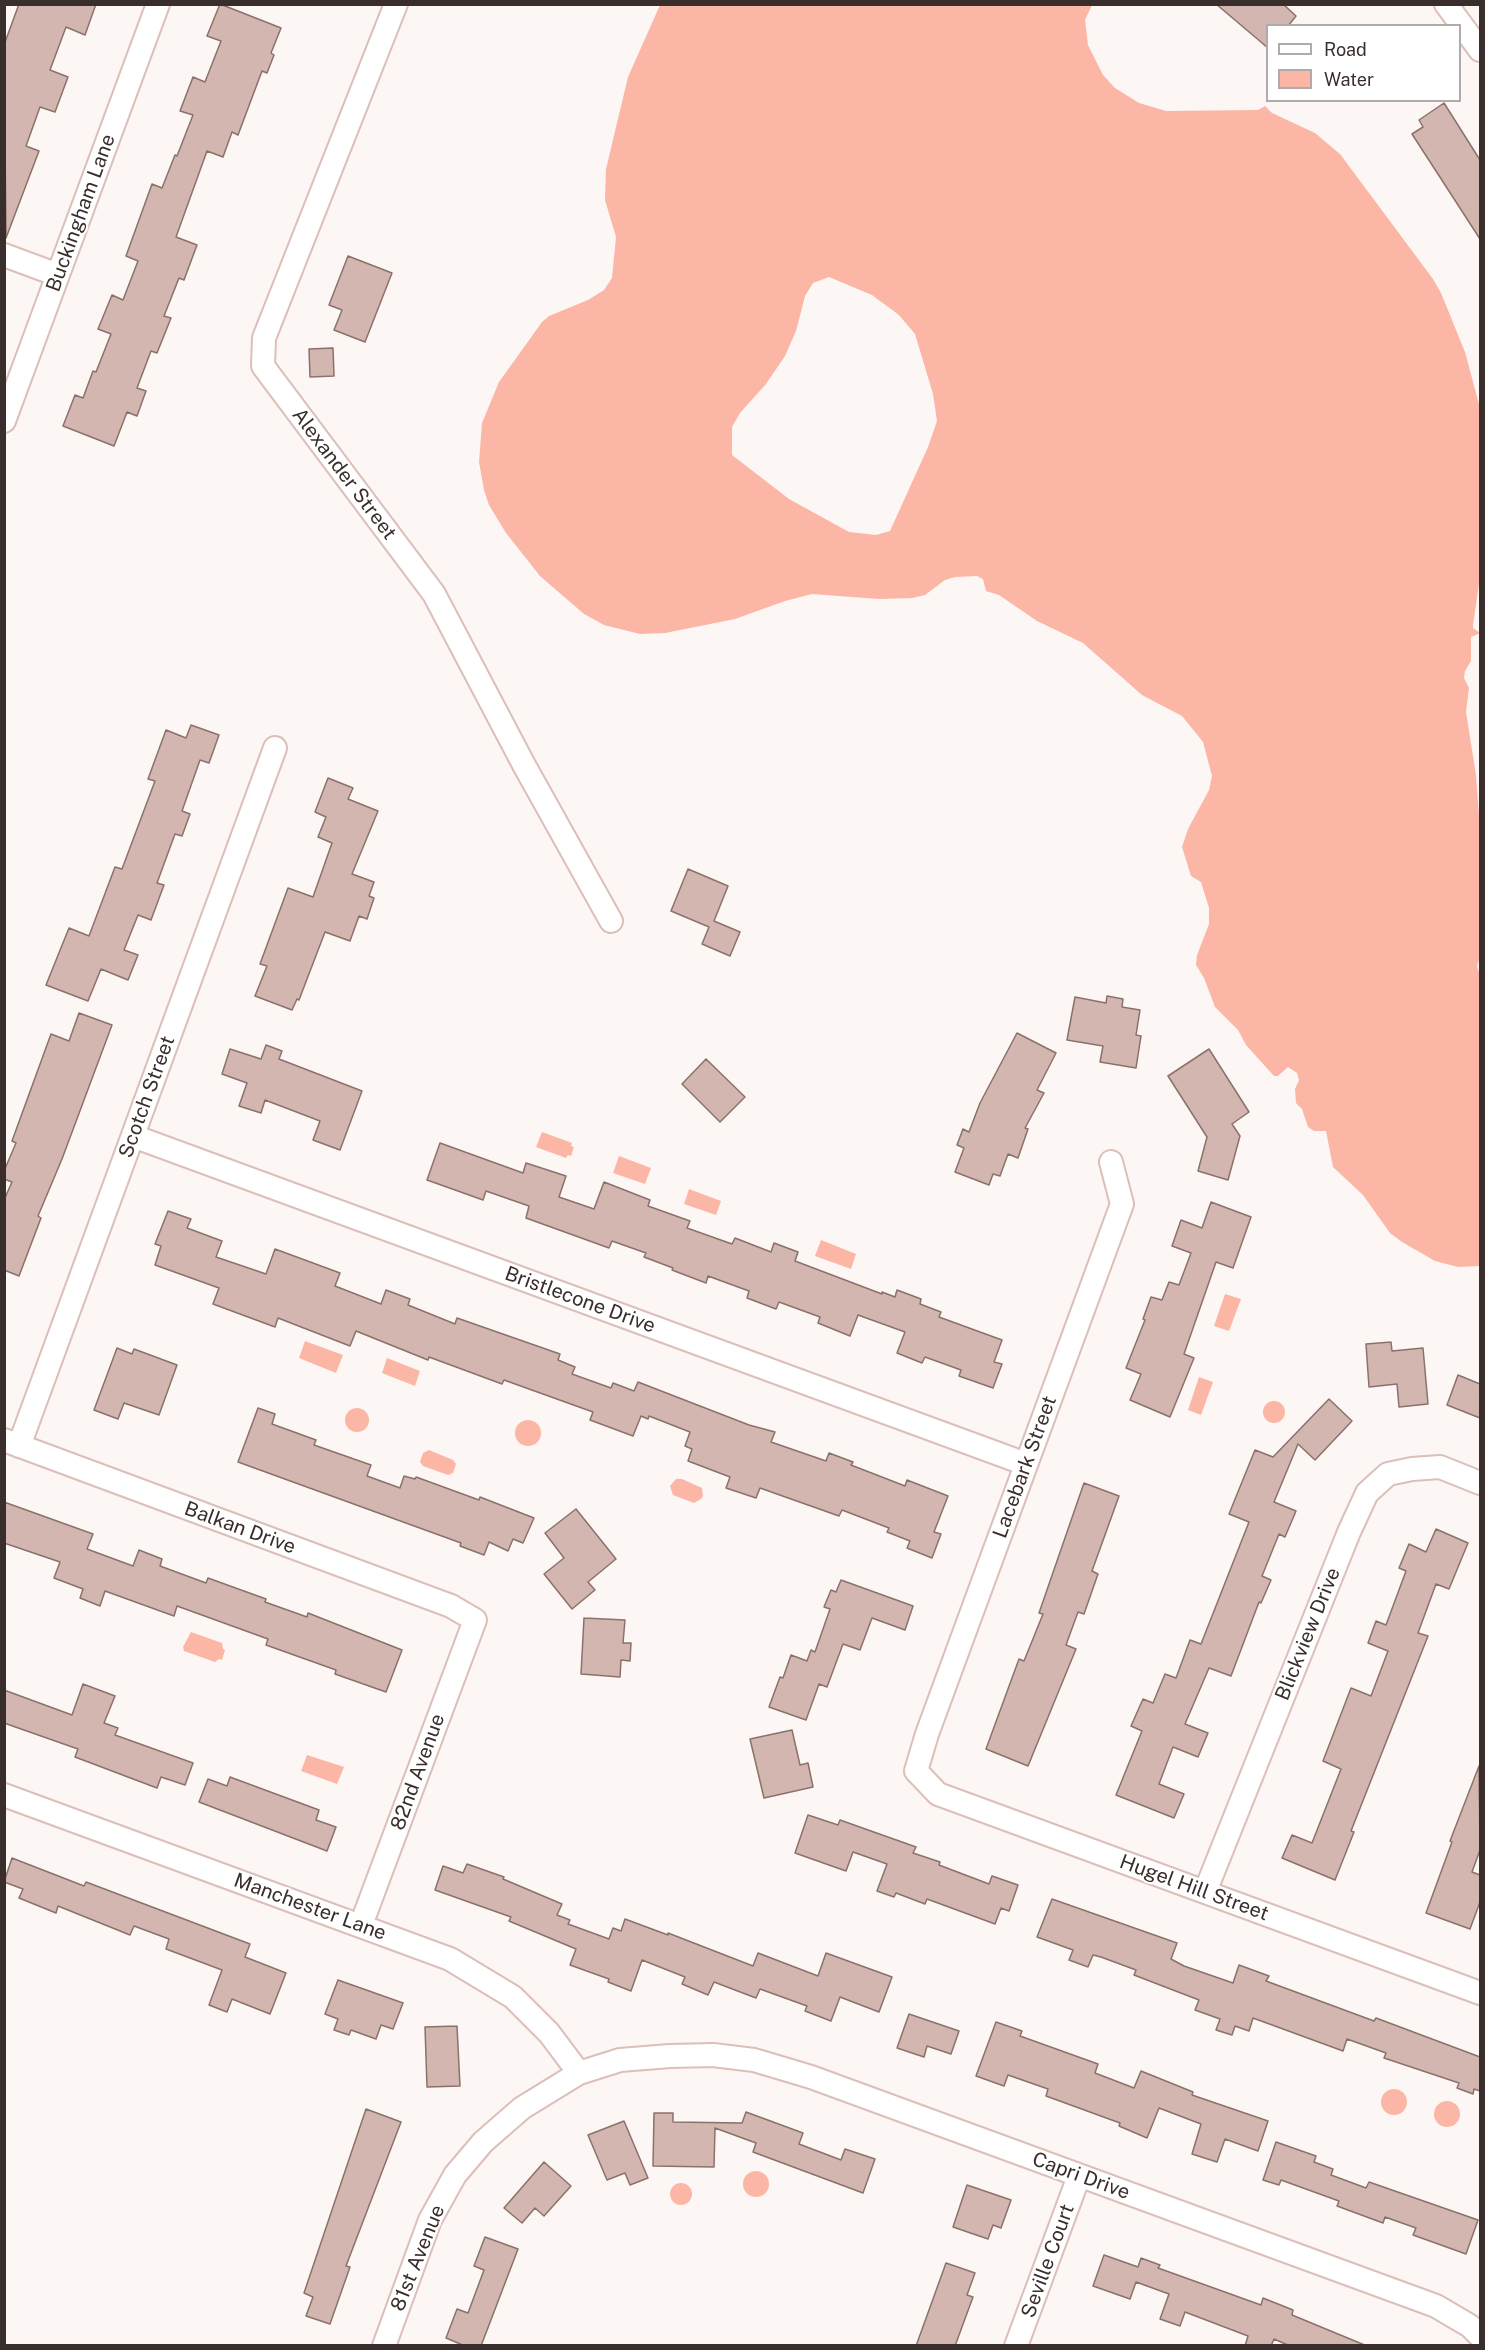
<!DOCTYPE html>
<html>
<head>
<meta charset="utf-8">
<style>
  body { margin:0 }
  #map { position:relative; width:1485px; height:2350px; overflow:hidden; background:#fcf6f4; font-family:"Public Sans",sans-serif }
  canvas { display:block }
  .frame { position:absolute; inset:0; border:6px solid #392e2b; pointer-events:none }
  .legend { position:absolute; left:1266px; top:24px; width:195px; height:78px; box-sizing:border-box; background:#fff; border:2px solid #b0abaa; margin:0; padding:8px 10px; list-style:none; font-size:18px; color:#392e2b }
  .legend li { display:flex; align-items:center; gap:12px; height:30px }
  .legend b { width:30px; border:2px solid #b0abaa }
</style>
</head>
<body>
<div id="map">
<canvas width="1485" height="2350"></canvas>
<div class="frame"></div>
<ul class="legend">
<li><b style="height:8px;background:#fff"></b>Road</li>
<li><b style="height:16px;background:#fcb6a5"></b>Water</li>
</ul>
</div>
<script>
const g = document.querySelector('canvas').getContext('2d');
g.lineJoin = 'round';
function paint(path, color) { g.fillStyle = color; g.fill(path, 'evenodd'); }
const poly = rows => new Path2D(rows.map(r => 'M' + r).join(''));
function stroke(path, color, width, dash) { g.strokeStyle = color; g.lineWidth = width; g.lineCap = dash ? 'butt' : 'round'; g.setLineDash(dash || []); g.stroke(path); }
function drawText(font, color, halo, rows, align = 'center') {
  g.font = font + ' "Public Sans",sans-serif'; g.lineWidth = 4.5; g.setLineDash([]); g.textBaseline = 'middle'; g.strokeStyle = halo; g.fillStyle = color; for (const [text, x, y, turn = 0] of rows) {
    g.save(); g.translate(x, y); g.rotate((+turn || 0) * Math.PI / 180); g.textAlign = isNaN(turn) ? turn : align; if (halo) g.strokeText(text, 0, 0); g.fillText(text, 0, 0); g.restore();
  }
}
const water = poly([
  [660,5,1092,5,1085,20,1088,45,1103,75,1115,88,1139,103,1166,111,1258,110,1265,106,1272,113,1315,133,1340,154,1433,279,1441,293,1465,352,1480,408,1480,577,1473,625,1473,628,1480,633,1471,637,1471,661,1465,671,1464,678,1469,688,1466,712,1476,775,1480,829,1480,957,1477,966,1480,975,1480,1266,1458,1267,1435,1261,1402,1242,1390,1233,1363,1195,1333,1167,1326,1131,1314,1131,1308,1127,1302,1109,1296,1103,1295,1089,1299,1080,1297,1073,1288,1067,1278,1076,1274,1076,1246,1045,1238,1030,1215,1007,1204,978,1196,965,1197,955,1209,924,1209,908,1201,882,1191,876,1182,847,1188,829,1209,790,1212,776,1203,742,1182,716,1142,695,1083,643,1037,621,999,595,986,591,983,579,977,576,955,577,945,580,925,595,912,598,879,599,812,594,785,601,735,619,665,633,640,634,604,625,584,614,540,576,506,533,489,505,484,490,479,462,482,423,499,382,542,322,549,316,588,300,604,290,612,278,616,237,605,200,606,169,628,77],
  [829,277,872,295,899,315,915,334,933,394,937,421,928,447,890,531,876,535,849,532,789,499,732,455,732,427,740,413,766,384,785,356,796,331,805,296,813,283],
  [542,1132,572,1143,571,1146,574,1147,571,1156,568,1155,566,1158,536,1147],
  [619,1156,651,1168,645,1184,613,1173],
  [689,1189,721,1201,716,1215,684,1204],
  [821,1240,856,1254,851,1269,815,1256],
  [1225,1294,1241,1299,1229,1331,1214,1326],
  [305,1341,343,1355,336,1373,299,1358],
  [387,1358,420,1371,415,1386,382,1373],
  [1199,1377,1213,1382,1201,1415,1188,1410],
  '1263 1412a11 11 0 1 1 22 0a11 11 0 1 1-22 0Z',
  '345 1420a12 12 0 1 1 24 0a12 12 0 1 1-24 0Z',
  '515 1433a13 13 0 1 1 26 0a13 13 0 1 1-26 0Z',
  [429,1450,453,1460,456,1464,453,1473,448,1475,423,1466,420,1462,423,1453],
  [676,1479,682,1479,702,1488,703,1496,701,1499,694,1503,673,1495,670,1486],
  [191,1632,222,1643,223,1649,225,1650,222,1660,219,1659,215,1662,184,1651,183,1647],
  [307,1755,344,1767,337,1784,301,1771],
  '1381 2102a13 13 0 1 1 26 0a13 13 0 1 1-26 0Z',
  '1434 2114a13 13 0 1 1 26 0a13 13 0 1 1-26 0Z',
  '743 2184a13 13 0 1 1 26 0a13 13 0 1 1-26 0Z',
  '670 2194a11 11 0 1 1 22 0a11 11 0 1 1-22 0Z'
]);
const building = poly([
  [19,4,96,4,85,35,66,27,50,70,68,77,55,112,40,107,26,146,39,151,6,238,4,45,19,4],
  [220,4,281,28,271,53,274,55,267,73,262,71,238,135,232,132,223,157,207,151,176,237,197,245,184,280,179,278,164,316,171,318,157,353,151,351,137,388,146,391,137,416,127,412,114,446,63,426,75,395,83,398,93,371,96,372,111,334,98,329,112,295,123,300,138,261,126,256,152,184,162,188,175,155,177,156,193,115,180,111,193,77,205,82,221,41,207,36,220,4],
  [1216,4,1283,4,1296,16,1288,26,1268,26,1268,48,1216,4],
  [1444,103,1480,160,1480,239,1412,134,1423,127,1419,120,1444,103],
  [348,256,392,273,365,342,334,330,342,310,329,305,348,256],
  [333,348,334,376,310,377,309,349,333,348],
  [191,725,219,735,209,763,200,760,182,811,190,814,182,836,175,834,157,883,164,885,151,920,138,915,124,950,138,955,128,980,101,969,88,1001,46,985,69,928,89,936,115,867,122,869,155,781,148,779,166,730,186,738,191,725],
  [328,778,353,788,348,799,378,811,352,874,374,882,369,896,374,898,367,919,359,916,350,941,325,932,299,1000,297,999,292,1010,255,996,267,966,260,964,288,888,313,897,332,843,318,837,326,817,315,812,328,778],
  [688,869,728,886,714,921,740,932,730,956,702,944,709,927,671,911,688,869],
  [1107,996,1123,999,1122,1007,1140,1010,1136,1035,1141,1036,1136,1068,1100,1062,1103,1046,1067,1040,1075,997,1106,1003,1107,996],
  [79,1013,112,1025,62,1159,38,1216,41,1218,19,1276,4,1270,4,1200,12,1182,4,1179,4,1171,16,1143,12,1141,51,1034,69,1041,79,1013],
  [1017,1033,1056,1053,1037,1090,1044,1093,1025,1128,1028,1129,1018,1158,1008,1154,1000,1176,993,1174,989,1185,955,1172,964,1148,957,1145,963,1129,969,1132,980,1103,1017,1033],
  [266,1045,282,1051,279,1059,362,1091,340,1150,313,1140,320,1121,265,1100,261,1113,239,1106,247,1083,222,1074,230,1049,261,1059,266,1045],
  [1209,1049,1249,1112,1232,1124,1240,1136,1228,1180,1198,1171,1207,1137,1168,1076,1209,1049],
  [706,1059,745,1097,720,1122,682,1084,706,1059],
  [440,1143,523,1173,526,1163,566,1176,559,1197,594,1209,604,1182,650,1200,648,1206,690,1221,687,1228,732,1244,735,1238,771,1252,774,1243,798,1252,795,1261,882,1294,882,1292,895,1297,897,1290,921,1299,920,1304,941,1312,939,1317,1002,1340,994,1362,1002,1364,993,1388,959,1376,961,1370,925,1357,922,1363,897,1353,905,1332,858,1315,850,1336,818,1323,820,1317,779,1302,776,1309,747,1298,749,1291,708,1276,706,1283,672,1270,673,1268,644,1257,646,1253,612,1241,609,1248,526,1218,529,1206,486,1191,483,1200,427,1180,440,1143],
  [1211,1202,1251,1217,1233,1268,1216,1262,1184,1354,1194,1358,1170,1417,1130,1400,1141,1374,1126,1368,1145,1320,1143,1319,1151,1297,1162,1300,1169,1282,1179,1285,1191,1253,1172,1246,1181,1220,1202,1228,1211,1202],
  [168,1211,191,1219,187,1228,222,1241,216,1257,266,1274,275,1249,340,1273,335,1286,381,1304,386,1290,410,1299,408,1305,455,1324,457,1318,560,1354,558,1360,575,1367,572,1374,611,1388,613,1383,634,1391,638,1382,749,1425,775,1432,771,1442,826,1461,829,1453,853,1462,851,1465,905,1486,907,1480,948,1496,934,1532,941,1534,932,1558,907,1548,910,1541,887,1532,889,1528,842,1510,839,1516,760,1488,756,1498,726,1488,730,1477,688,1461,692,1449,685,1446,690,1432,649,1416,648,1419,641,1416,633,1436,590,1420,593,1412,504,1380,502,1384,429,1357,428,1360,356,1331,350,1346,278,1318,275,1327,213,1304,219,1288,155,1265,161,1246,155,1244,168,1211],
  [1391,1342,1392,1351,1423,1348,1428,1404,1399,1407,1397,1384,1369,1387,1366,1344,1391,1342],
  [117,1348,132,1354,134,1349,177,1365,159,1415,124,1403,118,1419,94,1410,117,1348],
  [1458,1375,1480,1384,1480,1418,1447,1405,1458,1375],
  [1329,1399,1352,1421,1315,1460,1298,1444,1274,1502,1296,1511,1285,1537,1279,1534,1262,1576,1271,1580,1261,1603,1259,1602,1231,1676,1209,1668,1185,1724,1208,1733,1198,1757,1173,1747,1159,1784,1184,1794,1174,1818,1116,1795,1142,1731,1131,1726,1143,1699,1153,1703,1165,1674,1176,1678,1190,1640,1201,1644,1249,1522,1229,1514,1255,1450,1273,1457,1329,1399],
  [258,1408,275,1414,272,1424,316,1440,314,1445,371,1465,367,1476,400,1488,404,1476,415,1479,416,1477,479,1500,480,1497,534,1518,523,1543,513,1539,508,1551,489,1542,484,1555,460,1546,461,1543,238,1462,258,1408],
  [1084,1483,1119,1496,1092,1571,1098,1574,1084,1614,1078,1612,1066,1645,1076,1649,1028,1766,986,1749,1019,1659,1024,1661,1043,1614,1039,1613,1084,1483],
  [4,1502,93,1534,87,1549,133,1566,139,1550,162,1559,160,1566,206,1583,208,1578,266,1599,265,1602,307,1617,308,1613,402,1650,386,1692,335,1674,336,1670,266,1645,268,1639,177,1606,174,1616,105,1591,100,1606,80,1598,83,1589,54,1578,60,1562,4,1543,4,1502],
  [576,1509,616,1559,588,1582,595,1590,572,1609,544,1574,564,1558,545,1533,576,1509],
  [1436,1529,1468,1543,1449,1589,1436,1584,1418,1633,1428,1636,1351,1831,1354,1832,1335,1880,1282,1858,1292,1835,1312,1843,1341,1769,1323,1761,1351,1688,1371,1696,1388,1651,1368,1643,1376,1621,1386,1625,1406,1571,1399,1568,1409,1544,1426,1552,1436,1529],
  [841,1580,913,1606,905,1630,872,1618,860,1650,843,1644,827,1687,819,1684,806,1720,769,1707,780,1677,783,1678,791,1655,807,1661,811,1650,815,1652,830,1609,824,1607,831,1590,836,1592,841,1580],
  [584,1618,625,1620,623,1643,631,1643,630,1661,621,1660,620,1677,581,1674,584,1618],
  [83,1684,115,1696,104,1723,118,1728,115,1735,193,1763,185,1785,161,1777,157,1788,75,1757,78,1749,4,1723,4,1690,72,1715,83,1684],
  [792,1730,800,1765,808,1763,813,1787,764,1798,750,1739,792,1730],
  [1479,1766,1480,1850,1472,1872,1480,1875,1480,1902,1470,1929,1426,1913,1452,1842,1450,1841,1479,1766],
  [230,1777,319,1810,316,1820,336,1827,327,1851,199,1802,208,1779,227,1786,230,1777],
  [808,1815,838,1825,840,1820,916,1847,913,1853,940,1862,939,1865,989,1884,992,1876,1018,1885,1009,1911,1001,1908,995,1924,927,1899,925,1904,896,1893,894,1897,877,1891,887,1864,853,1852,846,1871,795,1853,808,1815],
  [12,1858,84,1886,86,1882,250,1944,245,1957,286,1973,270,2014,232,1999,227,2012,209,2005,222,1970,166,1949,169,1939,134,1926,130,1935,58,1906,56,1913,19,1898,23,1889,4,1882,12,1858],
  [467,1864,504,1877,503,1879,562,1904,557,1915,570,1920,568,1924,609,1939,613,1928,621,1931,625,1919,668,1935,668,1933,753,1966,758,1953,818,1976,826,1953,892,1977,879,2012,840,1997,831,2021,805,2011,807,2006,760,1989,756,1998,714,1982,708,1995,682,1984,685,1977,642,1960,631,1991,608,1982,609,1979,570,1965,576,1949,509,1921,511,1917,435,1890,443,1866,463,1873,467,1864],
  [1052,1899,1177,1943,1171,1959,1184,1966,1233,1983,1239,1965,1269,1976,1266,1981,1374,2021,1376,2018,1480,2057,1480,2091,1474,2089,1473,2094,1457,2088,1459,2083,1384,2058,1386,2053,1347,2039,1343,2051,1253,2018,1249,2031,1235,2026,1232,2035,1216,2030,1220,2019,1195,2010,1199,2000,1134,1975,1136,1970,1101,1957,1093,1955,1088,1967,1069,1960,1073,1950,1037,1937,1052,1899],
  [338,1980,403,2003,393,2029,381,2025,376,2039,351,2030,349,2035,334,2030,338,2019,325,2014,338,1980],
  [909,2014,959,2031,951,2054,927,2046,924,2057,897,2048,909,2014],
  [996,2022,1022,2031,1020,2036,1098,2064,1095,2073,1134,2088,1141,2071,1193,2092,1192,2095,1268,2121,1258,2151,1225,2139,1217,2162,1192,2154,1201,2124,1159,2108,1147,2138,1119,2126,1120,2123,1046,2096,1048,2089,1008,2075,1004,2086,976,2076,996,2022],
  [457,2026,460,2086,427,2087,425,2027,457,2026],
  [366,2109,401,2122,346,2266,350,2267,330,2324,306,2316,313,2297,304,2293,366,2109],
  [746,2112,803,2133,799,2144,841,2160,845,2149,875,2159,863,2193,753,2152,756,2143,715,2128,714,2167,653,2166,654,2113,673,2113,673,2122,742,2123,746,2112],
  [624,2121,648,2178,630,2185,625,2173,607,2180,588,2135,624,2121],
  [1276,2142,1316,2156,1314,2162,1333,2169,1331,2175,1366,2188,1369,2182,1478,2220,1466,2254,1413,2235,1416,2228,1385,2217,1383,2223,1337,2206,1339,2201,1281,2180,1279,2185,1263,2180,1276,2142],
  [544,2162,571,2186,544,2216,535,2208,522,2223,504,2208,544,2162],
  [967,2185,1011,2200,1001,2228,993,2225,988,2239,953,2227,967,2185],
  [485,2237,518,2249,481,2346,465,2346,446,2338,457,2309,468,2313,484,2270,474,2266,485,2237],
  [1104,2255,1138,2267,1141,2258,1160,2265,1158,2268,1261,2305,1263,2298,1293,2310,1292,2315,1367,2346,1290,2346,1274,2339,1271,2346,1245,2346,1248,2336,1185,2312,1180,2326,1160,2319,1169,2294,1136,2282,1130,2299,1093,2286,1104,2255],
  [946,2263,975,2273,967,2295,973,2297,955,2346,916,2346,946,2263]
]);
const street = poly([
  [396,4,264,338,263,366,434,594,524,765,611,921],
  [1446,4,1480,50],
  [4,255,58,275],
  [4,421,158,4],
  [133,1136,1026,1464],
  [1111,1162,1122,1204,927,1734,916,1771,938,1794,1480,1993],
  [4,1440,451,1606,475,1620,361,1925],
  [19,1446,275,748],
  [4,1795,450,1959,513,1997,549,2033,579,2073],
  [1205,1892,1349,1532,1367,1493,1388,1474,1412,1469,1440,1467,1480,1483],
  [384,2346,430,2220,455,2175,483,2142,522,2108,579,2073,620,2060,670,2056,713,2055,754,2060,811,2077,1436,2306,1470,2326,1480,2336],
  [1016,2346,1079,2176]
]);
const streetNames = [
  ["Buckingham Lane",81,213,-70],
  ["Alexander Street",344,474,53],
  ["Scotch Street",147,1097,-70],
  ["Bristlecone Drive",580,1300,20],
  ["Lacebark Street",1025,1467,-70],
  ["Balkan Drive",240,1528,20],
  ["Blickview Drive",1308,1634,-68],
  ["82nd Avenue",418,1772,-70],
  ["Hugel Hill Street",1194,1888,20],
  ["Manchester Lane",310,1907,20],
  ["Capri Drive",1081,2176,20],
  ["81st Avenue",418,2258,-68],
  ["Seville Court",1048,2261,-70]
];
paint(water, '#fcb6a5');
paint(building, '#d3b6af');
stroke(building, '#8b716b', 1.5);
stroke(street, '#dcbfb8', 26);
stroke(street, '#fff', 22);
drawText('20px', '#392e2b', '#fff', streetNames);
</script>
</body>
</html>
